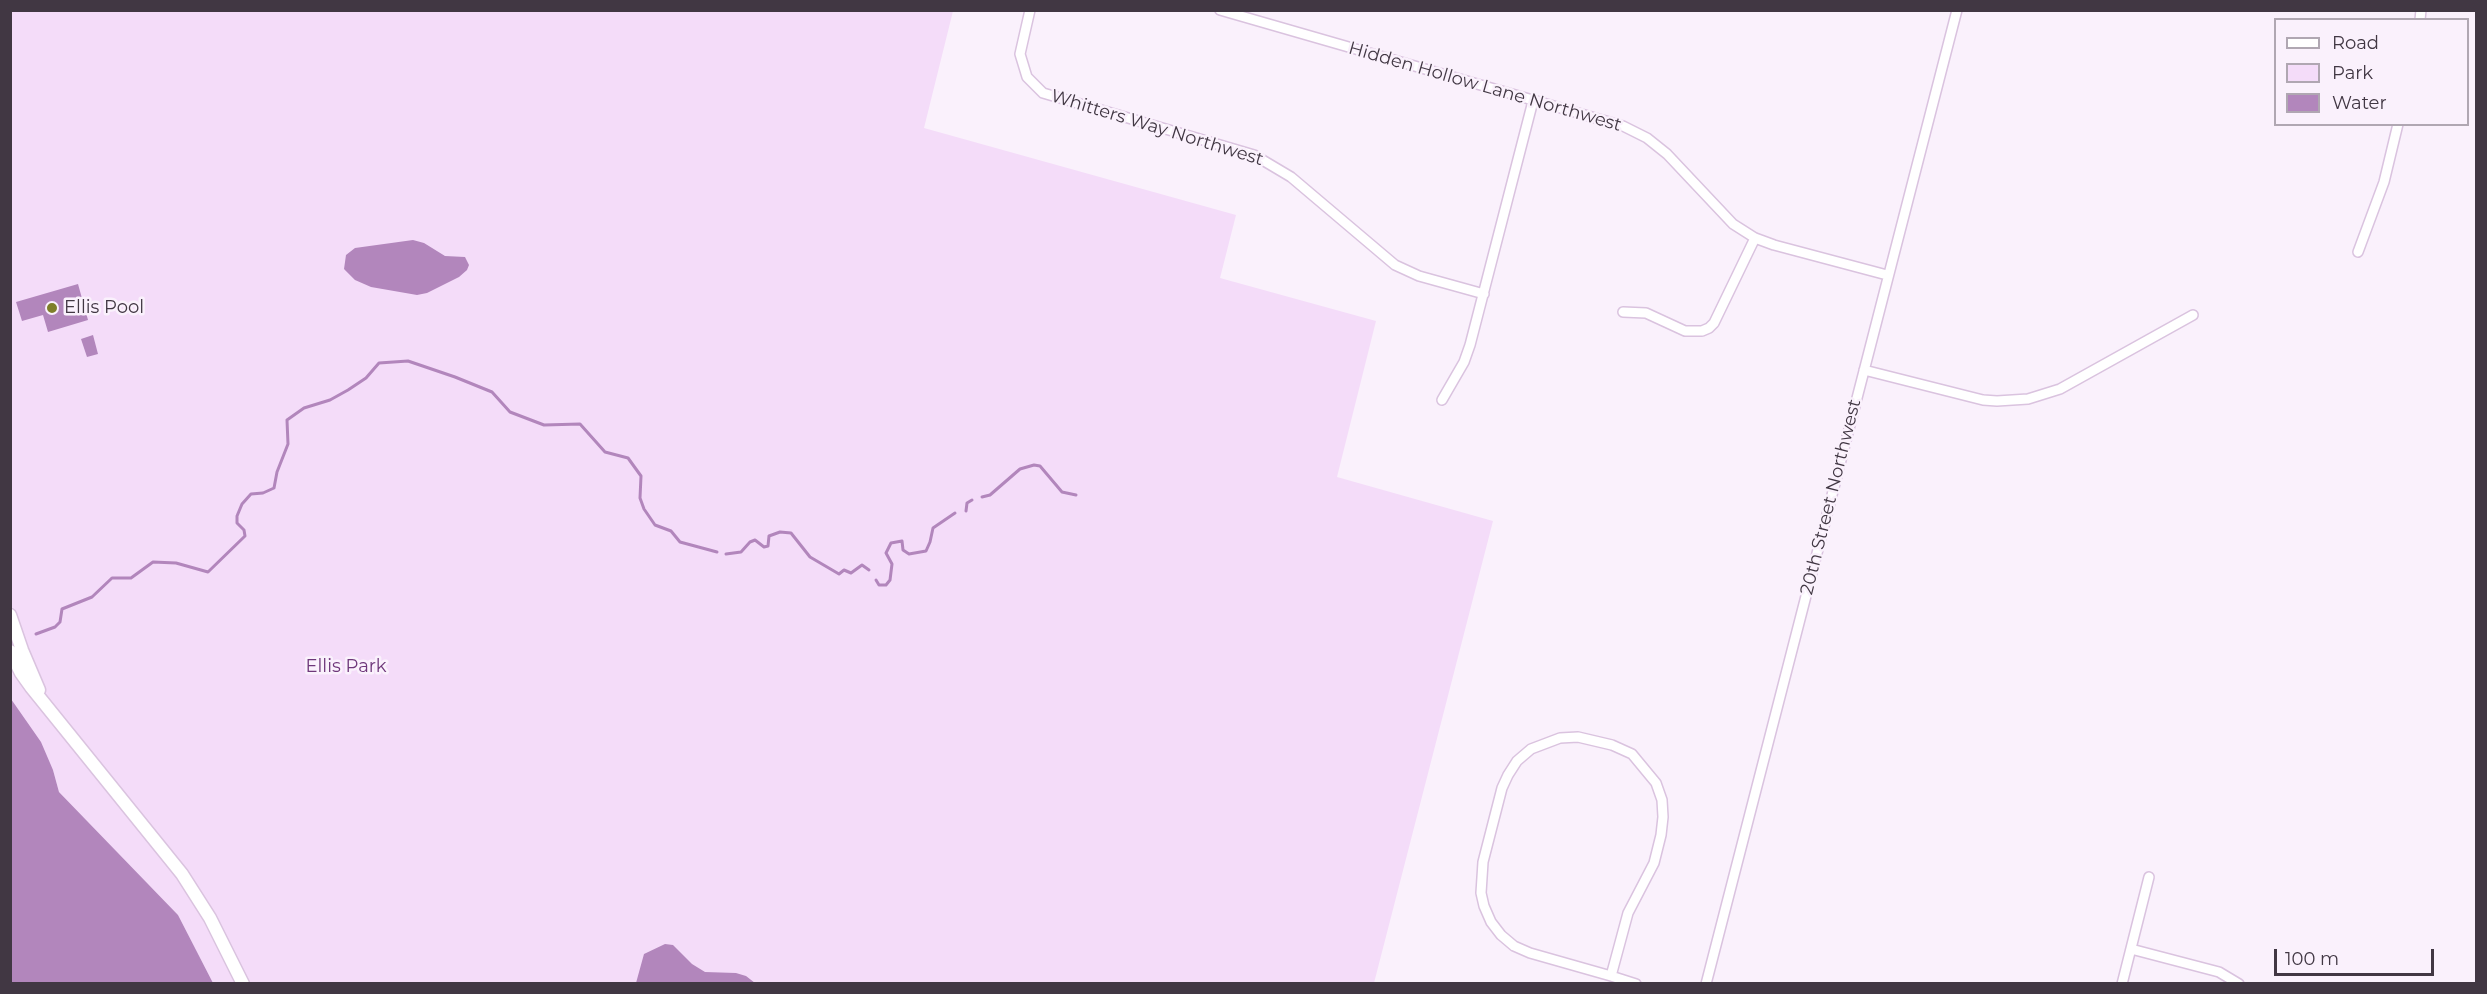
<!DOCTYPE html>
<html>
<head>
<meta charset="utf-8">
<style>
  body { margin:0 }
  #map { position:relative; width:2487px; height:994px; overflow:hidden; background:#faf1fc; font-family:Montserrat,sans-serif }
  canvas { display:block }
  .frame { position:absolute; inset:0; border:12px solid #413743; pointer-events:none }
  .legend { position:absolute; left:2274px; top:18px; width:195px; height:108px; box-sizing:border-box; background:#faf1fc; border:2px solid #b0a7b2; margin:0; padding:8px 10px; list-style:none; font-size:18px; color:#413743 }
  .legend li { display:flex; align-items:center; gap:12px; height:30px }
  .legend b { width:30px; border:2px solid #b0a7b2 }
  .scale { position:absolute; left:2274px; top:949px; width:160px; height:27px; box-sizing:border-box; border:3px solid #413743; border-top:0; padding-left:8px; font-size:18px; line-height:21px; white-space:nowrap; color:#413743; -webkit-text-stroke:4px #faf1fc; paint-order:stroke }
</style>
</head>
<body>
<div id="map">
<canvas width="2487" height="994"></canvas>
<div class="frame"></div>
<ul class="legend">
<li><b style="height:8px;background:#fff"></b>Road</li>
<li><b style="height:16px;background:#f4dcf9"></b>Park</li>
<li><b style="height:16px;background:#b286bc"></b>Water</li>
</ul>
<div class="scale">100 m</div>
</div>
<script>
const g = document.querySelector('canvas').getContext('2d');
g.lineJoin = 'round';
function paint(path, color) { g.fillStyle = color; g.fill(path, 'evenodd'); }
const poly = rows => new Path2D(rows.map(r => 'M' + r).join(''));
function stroke(path, color, width, dash) { g.strokeStyle = color; g.lineWidth = width; g.lineCap = dash ? 'butt' : 'round'; g.setLineDash(dash || []); g.stroke(path); }
function drawText(font, color, halo, rows, align = 'center') {
  g.font = font + ' Montserrat,sans-serif'; g.lineWidth = 5; g.setLineDash([]); g.textBaseline = 'middle'; g.strokeStyle = halo; g.fillStyle = color; for (const [text, x, y, turn = 0] of rows) {
    g.save(); g.translate(x, y); g.rotate((+turn || 0) * Math.PI / 180); g.textAlign = isNaN(turn) ? turn : align; if (halo) g.strokeText(text, 0, 0); g.fillText(text, 0, 0); g.restore();
  }
}
const green = poly([
  [10,11,953,11,924,128,1236,215,1220,278,1376,321,1337,477,1493,521,1374,983,213,983,178,915,59,792,53,770,11,699]
]);
const water = poly([
  [413,240,424,243,445,256,465,257,469,265,467,270,459,277,427,293,417,295,371,287,355,280,344,269,346,255,355,248],
  [78,284,88,320,48,332,43,315,22,321,16,302],
  [93,335,98,354,87,357,81,339],
  [11,699,41,742,53,770,59,792,178,915,213,983,11,983],
  [665,944,673,945,692,964,705,972,736,973,746,976,755,983,636,983,644,954]
]);
const stream = poly([
  [982,497,990,495,1020,469,1034,465,1040,466,1062,492,1076,495],
  [966,511,967,503,972,500],
  [726,554,741,552,750,542,755,540,764,547,768,546,769,536,780,532,791,533,810,557,839,574,844,570,851,573,862,565,869,570],
  [876,580,879,585,886,585,890,580,892,564,886,553,891,543,902,541,903,550,909,554,926,551,930,542,933,528,955,513],
  [36,634,55,627,60,622,62,609,92,597,112,578,131,578,153,562,176,563,208,572,245,536,244,530,237,523,237,516,242,504,251,494,263,493,274,488,277,472,288,444,287,420,304,408,330,400,348,390,366,378,379,363,408,361,455,377,492,392,510,412,544,425,580,424,605,452,628,458,641,476,640,498,644,509,655,525,671,531,680,542,717,552]
]);
const minor = poly([
  [1030,10,1020,54,1027,77,1043,93,1254,155,1291,177,1395,265,1419,276,1484,294],
  [1220,10,1623,126,1647,138,1667,154,1733,224,1755,238,1774,245,1887,275],
  [2420,20,2421,10],
  [2358,252,2384,182,2398,124],
  [1623,312,1646,313,1685,331,1702,331,1709,328,1714,323,1755,238],
  [1864,370,1983,400,1997,401,2028,399,2060,389,2193,315],
  [1442,400,1464,362,1470,345,1533,101],
  [1578,737,1612,745,1632,754,1656,783,1662,800,1663,817,1661,835,1654,863,1628,913,1611,976,1530,953,1514,946,1501,935,1491,922,1484,906,1481,893,1483,862,1502,788,1508,775,1517,761,1531,749,1560,738,1578,737],
  [2131,949,2219,972,2239,984],
  [1611,976,1636,984],
  [1706,984,1957,10],
  [2122,984,2149,877]
]);
const tertiary = poly([
  [10,615,22,650,39,690],
  [10,651,21,673,31,687,182,874,210,918,243,984]
]);
const markers = [
  [52,308,6,"#7e7f29"]
];
const streetNames = [
  ["Hidden Hollow Lane Northwest",1485,87,16],
  ["Whitters Way Northwest",1157,128,17],
  ["20th Street Northwest",1831,497,-76]
];
const poiNames = [
  ["Ellis Pool",64,308]
];
const parkNames = [
  ["Ellis Park",346,667]
];
paint(green, '#f4dcf9');
paint(water, '#b286bc');
stroke(stream, '#b286bc', 3);
stroke(minor, '#dac3df', 12);
stroke(tertiary, '#dac3df', 15);
stroke(minor, '#fff', 9);
stroke(tertiary, '#fff', 12);
for (const [x, y, r, color] of markers) { const dot = new Path2D(); dot.arc(x, y, r, 0, 2 * Math.PI); g.fillStyle = color; g.fill(dot); stroke(dot, '#faf1fc', 2); }
drawText('18px', '#413743', '#faf1fc', streetNames);
drawText('18px', '#413743', '#faf1fc', poiNames, 'left');
drawText('18px', '#6e377a', '#faf1fc', parkNames);
</script>
</body>
</html>
